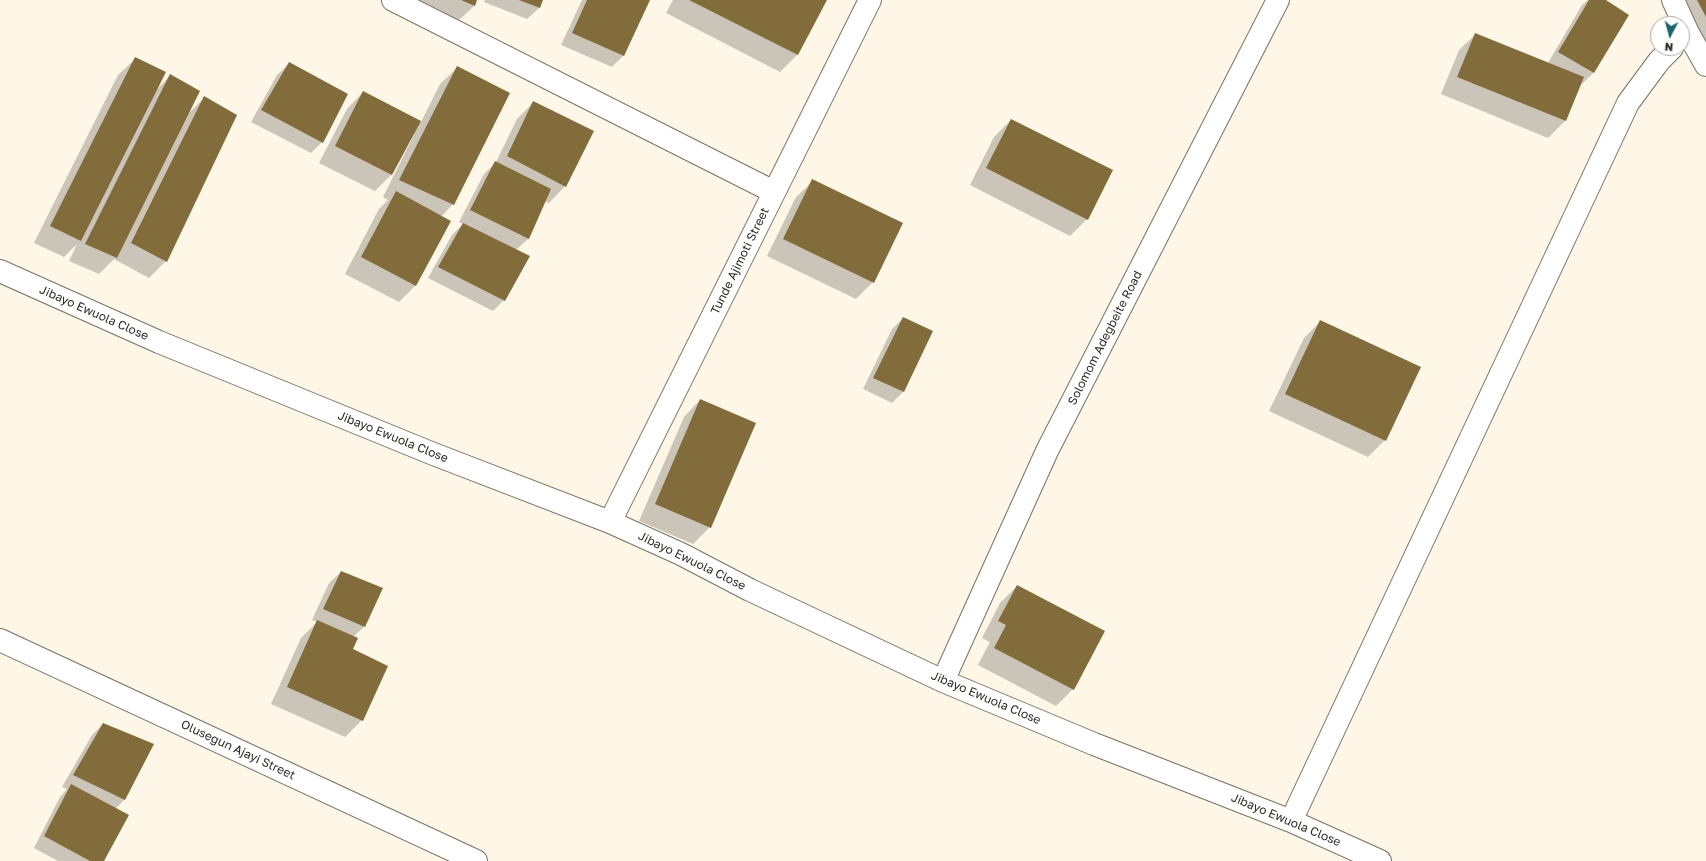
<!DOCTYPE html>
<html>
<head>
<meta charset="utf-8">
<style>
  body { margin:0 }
  #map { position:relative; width:1706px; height:861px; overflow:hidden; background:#fef6e6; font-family:"Golos Text",sans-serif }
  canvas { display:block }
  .north { position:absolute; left:1650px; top:16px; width:40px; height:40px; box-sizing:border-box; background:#fff; border:1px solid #abaaa7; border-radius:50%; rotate:186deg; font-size:11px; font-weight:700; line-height:16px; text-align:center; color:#2d2a24 }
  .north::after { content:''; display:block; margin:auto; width:14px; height:18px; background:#1a676c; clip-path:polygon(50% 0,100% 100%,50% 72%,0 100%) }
</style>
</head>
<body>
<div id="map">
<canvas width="1706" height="861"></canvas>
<div class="north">N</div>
</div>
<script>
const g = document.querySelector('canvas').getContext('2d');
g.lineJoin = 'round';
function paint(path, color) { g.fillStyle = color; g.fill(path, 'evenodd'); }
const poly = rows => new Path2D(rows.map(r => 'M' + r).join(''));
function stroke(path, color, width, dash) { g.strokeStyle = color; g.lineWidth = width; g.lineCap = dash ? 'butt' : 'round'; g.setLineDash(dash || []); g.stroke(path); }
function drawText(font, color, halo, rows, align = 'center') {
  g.font = font + ' "Golos Text",sans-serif'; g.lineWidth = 4; g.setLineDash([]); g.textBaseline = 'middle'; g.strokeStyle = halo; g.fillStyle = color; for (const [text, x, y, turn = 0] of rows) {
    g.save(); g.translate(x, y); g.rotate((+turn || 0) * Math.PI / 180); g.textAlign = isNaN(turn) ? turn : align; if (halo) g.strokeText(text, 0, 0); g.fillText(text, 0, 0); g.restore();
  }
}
const shadow = poly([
  [407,0,476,0,474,6,457,22],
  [485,0,542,0,539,8,527,19,484,2],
  [582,0,649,0,623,56,612,67,561,45],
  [673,0,824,0,826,1,797,55,780,72,666,13],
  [1588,0,1604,0,1628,15,1593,73,1582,84,1580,83,1565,121,1548,138,1441,94,1459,50,1476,34,1548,63,1582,5],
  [1665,0,1706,0,1706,77,1682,33],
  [135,59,157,89,171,75,188,114,204,98,166,261,149,278,114,259,99,274,69,261,77,244,64,257,34,243,118,75],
  [289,64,322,142,311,153,251,122,277,75],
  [457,68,453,204,441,217,416,285,399,302,345,274,379,209,388,200,383,197,414,135,413,134,392,174,375,191,319,163,347,109,363,92,421,122,440,84],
  [534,102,565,186,549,203,545,201,528,239,516,250,504,300,493,311,428,278,452,235,463,224,459,222,484,174,496,162,517,119],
  [1011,120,1087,219,1070,236,970,185,994,137],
  [813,181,873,282,856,299,767,256,796,197],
  [903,318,932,332,903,392,892,403,863,389,892,329],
  [1321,321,1385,440,1368,457,1269,411,1304,338],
  [700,400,710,527,693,544,639,521,684,417],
  [341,572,365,626,353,637,352,649,362,720,345,737,271,704,301,638,317,622,312,620,329,583],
  [1017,586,1073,689,1056,706,978,665,990,642,982,638,1000,603],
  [103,724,125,799,115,809,103,861,58,861,34,848,60,797,67,789,62,787,92,735]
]);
const building = poly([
  [461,0,477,0,475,6],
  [519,0,543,0,540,8],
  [587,0,650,0,624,56,572,33],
  [689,0,827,0,798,55],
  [1589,0,1606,0,1629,15,1594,73,1558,52],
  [1697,0,1706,0,1706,17],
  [1475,33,1584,77,1566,121,1457,77],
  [135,57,166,72,81,241,50,226],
  [289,62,348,94,323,143,261,110],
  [457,66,510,93,454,205,399,180],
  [170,74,200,91,117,258,85,244],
  [363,91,421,121,392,175,335,146],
  [204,96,237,115,167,262,131,243],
  [533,101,594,131,566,187,507,156],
  [1011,119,1113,170,1088,220,986,168],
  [495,161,551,189,529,239,470,210],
  [812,179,903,223,874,283,783,239],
  [396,191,451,221,416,286,361,257],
  [463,223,530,256,505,301,438,267],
  [903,317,933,331,904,392,873,378],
  [1320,320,1421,367,1386,441,1285,394],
  [700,399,756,423,711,528,655,504],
  [341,571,383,588,365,627,323,609],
  [1017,585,1105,631,1074,690,994,648,1006,625,998,621],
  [317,620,358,638,353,649,388,666,363,721,287,687],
  [103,723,154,744,125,800,73,775],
  [71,784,129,815,104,861,90,861,44,836]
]);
const street = poly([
  [393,0,774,192],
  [1673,0,1688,33,1706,65],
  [0,271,159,342,431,453,610,522,681,554,750,590,943,681,1094,744,1291,821,1380,861],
  [610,522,870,0],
  [0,640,476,861],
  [943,681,1047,451,1278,0],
  [1291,821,1628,103,1659,61,1672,48]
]);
const streetNames = [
  ["Tunde Ajimoti Street",740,261,-64],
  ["Jibayo Ewuola Close",94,313,24],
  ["Solomom Adegbeite Road",1105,338,-63],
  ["Jibayo Ewuola Close",393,437,22],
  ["Jibayo Ewuola Close",692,561,26],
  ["Jibayo Ewuola Close",986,698,23],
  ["Olusegun Ajayi Street",238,750,25],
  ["Jibayo Ewuola Close",1286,820,23]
];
paint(shadow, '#0003');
paint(building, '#836c3b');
stroke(street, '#797264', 24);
stroke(street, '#fff', 22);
drawText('12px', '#2d2a24', '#fff', streetNames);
</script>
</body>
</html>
